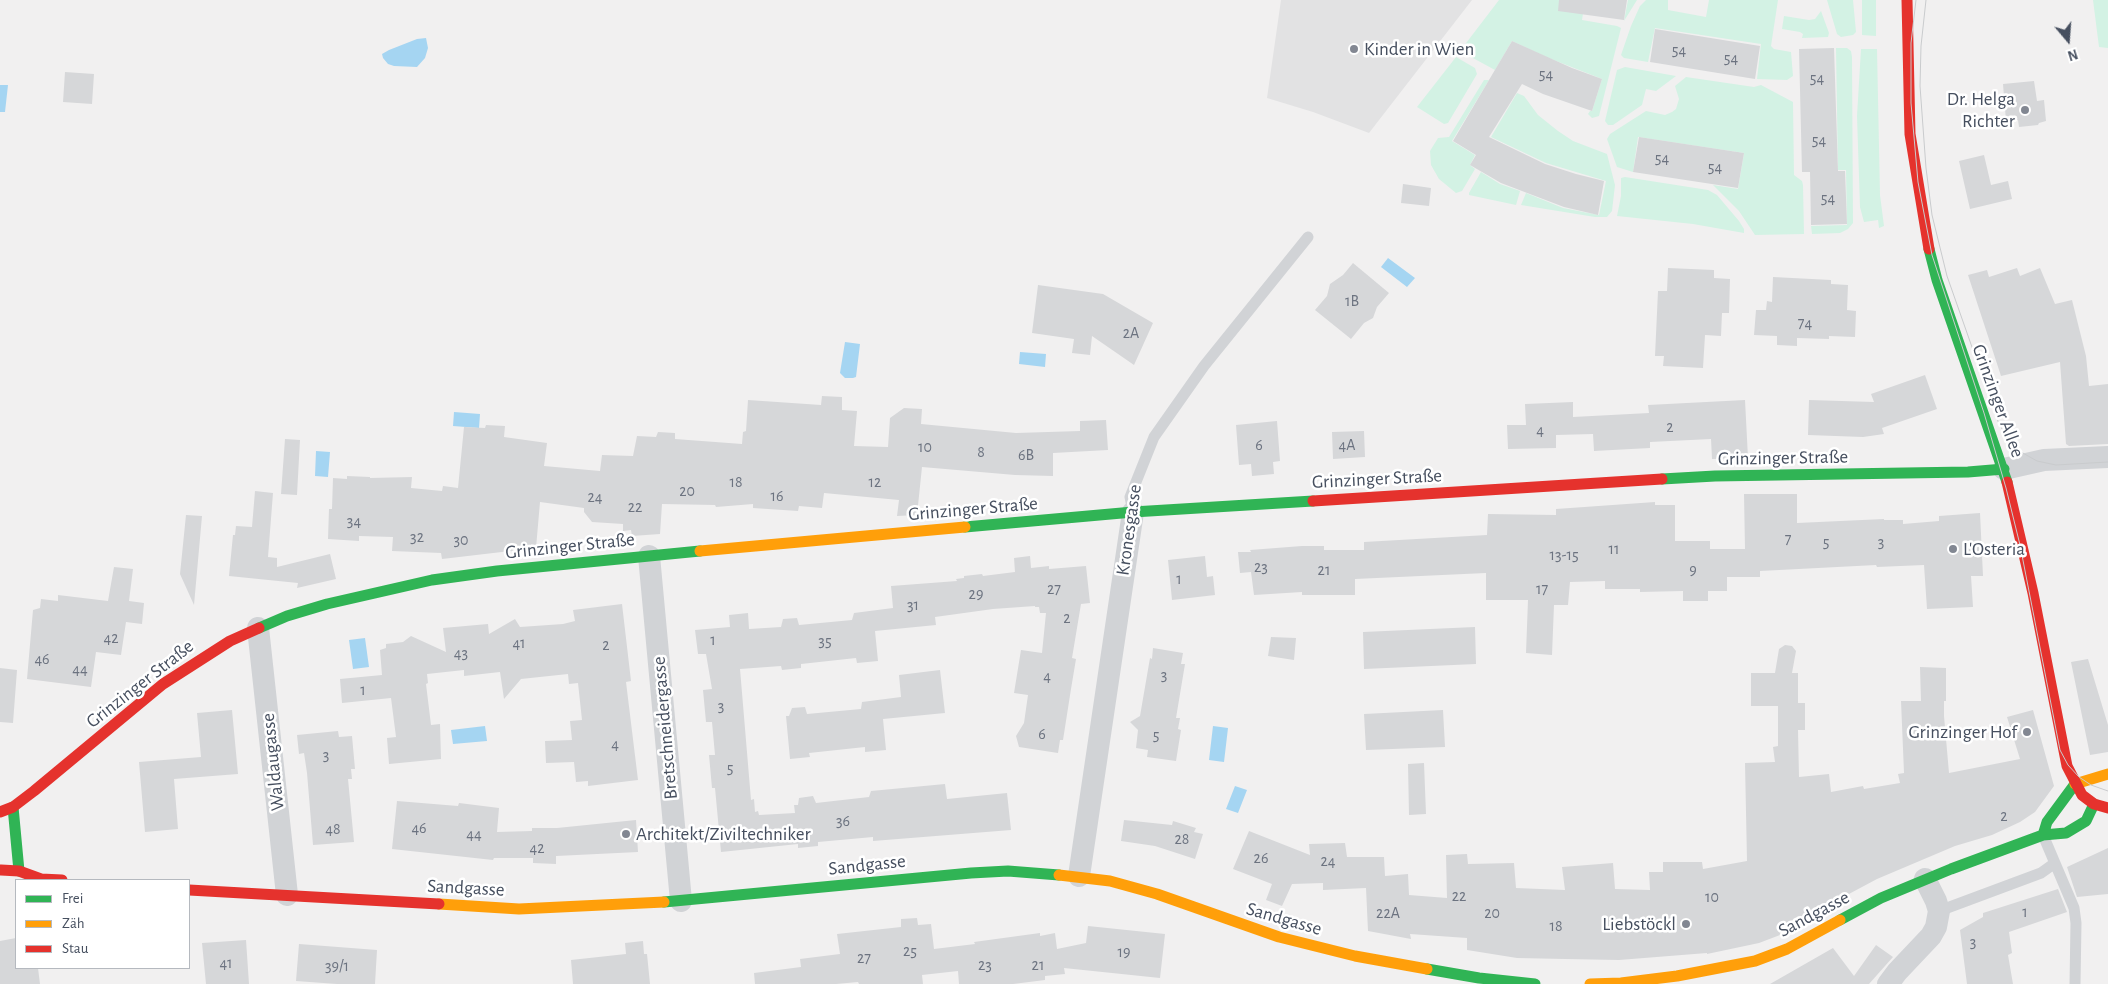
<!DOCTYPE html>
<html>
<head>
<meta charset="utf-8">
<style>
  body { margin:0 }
  #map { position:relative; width:2108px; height:984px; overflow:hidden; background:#f1f0f0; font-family:"Alegreya Sans",sans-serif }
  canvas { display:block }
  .legend { position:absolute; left:15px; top:879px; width:175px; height:90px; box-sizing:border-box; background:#fff; border:1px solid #b5b9bf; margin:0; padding:6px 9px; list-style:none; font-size:15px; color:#464f5f }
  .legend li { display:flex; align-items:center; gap:10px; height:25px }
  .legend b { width:25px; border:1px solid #b5b9bf }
  .north { position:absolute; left:2043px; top:15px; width:50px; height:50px; -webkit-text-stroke:4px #fff; paint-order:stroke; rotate:162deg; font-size:14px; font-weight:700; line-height:20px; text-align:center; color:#464f5f }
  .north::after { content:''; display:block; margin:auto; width:18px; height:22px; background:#464f5f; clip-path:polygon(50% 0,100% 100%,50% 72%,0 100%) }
</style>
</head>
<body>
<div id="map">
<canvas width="2108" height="984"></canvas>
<ul class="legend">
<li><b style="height:6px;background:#30b455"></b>Frei</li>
<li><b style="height:6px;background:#ff9f0a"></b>Zäh</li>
<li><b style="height:6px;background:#e5322d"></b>Stau</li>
</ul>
<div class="north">N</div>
</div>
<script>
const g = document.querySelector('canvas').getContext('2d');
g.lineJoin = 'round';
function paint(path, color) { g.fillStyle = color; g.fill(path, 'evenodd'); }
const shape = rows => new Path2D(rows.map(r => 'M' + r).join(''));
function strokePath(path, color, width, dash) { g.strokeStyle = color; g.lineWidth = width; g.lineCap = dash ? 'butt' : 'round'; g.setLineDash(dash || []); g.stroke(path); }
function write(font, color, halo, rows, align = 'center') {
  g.font = font + ' "Alegreya Sans",sans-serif'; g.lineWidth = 5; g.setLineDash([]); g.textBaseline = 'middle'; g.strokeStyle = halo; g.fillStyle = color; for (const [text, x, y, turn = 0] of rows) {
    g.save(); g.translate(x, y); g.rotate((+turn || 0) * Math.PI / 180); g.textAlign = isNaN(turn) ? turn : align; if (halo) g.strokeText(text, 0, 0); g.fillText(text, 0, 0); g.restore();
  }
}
const education = shape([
  [1281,0,1472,0,1369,133,1313,112,1267,98]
]);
const green = shape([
  [1499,0,1585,0,1582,20,1617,26,1621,28,1599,116,1592,118,1588,114,1590,111,1592,111,1602,79,1546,57,1512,41,1495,70,1460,51],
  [1628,0,1637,0,1624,21],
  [1646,0,1668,0,1668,10,1706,17,1709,0,1778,0,1771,46,1774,49,1791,52,1793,76,1787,80,1757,79,1761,44,1655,28,1648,62,1624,58,1621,55,1631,26,1640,6],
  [1827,0,1853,0,1856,32,1853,35,1841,37,1837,34],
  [1862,0,1876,0,1876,36,1862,35],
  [2093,0,2108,0,2108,48,2099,47],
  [1821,11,1829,33,1828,37,1802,38,1803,34,1800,32,1782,29,1784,16,1809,20,1815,19],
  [1836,48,1847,48,1851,51,1852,57,1853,223,1848,229,1840,233,1812,234,1811,226,1847,225,1846,170,1838,170],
  [1861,49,1877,49,1880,195,1884,226,1879,228,1878,220,1864,222,1860,207,1857,116],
  [1456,57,1475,68,1477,74,1448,123,1444,124,1417,107],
  [1625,67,1676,76,1656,91,1646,89,1642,105,1613,125,1608,125,1605,121,1617,70],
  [1686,77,1754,87,1761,85,1793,102,1794,175,1802,181,1803,185,1804,234,1755,235,1739,211,1713,185,1738,189,1744,153,1638,137,1633,172,1617,167,1607,139,1610,134,1646,111,1665,115,1672,112,1676,109,1679,99,1675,86],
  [1484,80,1489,80,1452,141,1475,155,1470,165,1475,169,1462,191,1456,193,1439,179,1431,165,1430,151,1438,138,1449,137],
  [1517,93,1524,96,1538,115,1558,131,1573,141,1607,154,1615,185,1612,211,1607,217,1595,217,1521,205,1526,193,1563,208,1599,215,1606,181,1546,163,1491,137],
  [1481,172,1500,184,1520,191,1516,205,1469,195,1469,193],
  [1625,177,1708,190,1717,195,1739,221,1744,229,1744,233,1693,224,1617,216,1621,196,1621,178]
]);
const water = shape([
  [426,38,428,48,425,58,417,67,394,66,388,64,383,58,382,54,389,50,417,39],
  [0,85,8,85,5,112,0,112],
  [1388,258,1415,278,1407,287,1381,267],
  [845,342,860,344,856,377,853,378,845,378,840,373],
  [1020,352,1046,354,1045,367,1019,364],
  [454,412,480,414,479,428,453,426],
  [316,451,330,452,328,477,315,476],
  [365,638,369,667,353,669,349,640],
  [485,726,487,741,453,744,451,730],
  [1213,726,1228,728,1224,762,1209,760],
  [1235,786,1247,790,1238,813,1226,809]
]);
const building = shape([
  [1559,0,1627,0,1624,20,1558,11],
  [1655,29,1760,46,1755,79,1650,62],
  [1512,41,1572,68,1602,79,1592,111,1543,94,1522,84,1489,137,1545,164,1576,174,1604,181,1598,215,1564,207,1501,183,1470,165,1476,155,1453,141],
  [1834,48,1838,171,1845,171,1847,224,1811,225,1810,172,1802,172,1799,49],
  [65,72,94,74,92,104,63,102],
  [2034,81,2037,101,2044,100,2046,121,2039,123,2038,125,2019,127,2018,120,2006,121,2003,84],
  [1639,137,1744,153,1738,188,1633,172],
  [1984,155,1991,185,2008,181,2012,199,1970,209,1959,161],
  [1403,184,1431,188,1429,206,1401,203],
  [1353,263,1389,293,1377,307,1373,318,1364,323,1351,339,1315,310,1327,296,1330,284,1343,275],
  [1668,268,1714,270,1714,278,1730,279,1729,313,1722,313,1721,336,1705,335,1703,368,1663,366,1664,356,1655,356,1658,291,1667,291],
  [2017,268,2020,276,2040,268,2055,304,2072,300,2086,356,2089,386,2108,384,2108,444,2069,446,2066,444,2060,362,2001,376,1968,275,1987,270,1989,277],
  [1773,277,1831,280,1831,284,1848,285,1847,310,1856,311,1855,337,1829,336,1829,339,1797,338,1797,346,1777,345,1777,336,1754,335,1756,310,1766,310,1767,301,1772,302],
  [1038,285,1103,294,1153,323,1134,365,1092,336,1090,355,1072,353,1074,339,1032,333],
  [1925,375,1937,409,1882,428,1884,434,1863,437,1808,435,1809,400,1874,402,1871,394],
  [822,396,842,397,842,410,857,411,854,446,888,447,890,418,904,408,922,409,921,424,1016,433,1080,431,1080,421,1106,420,1108,450,1053,453,1053,476,1015,475,922,467,917,515,897,516,899,500,824,493,822,508,799,506,798,511,753,508,753,504,716,507,715,505,662,504,660,534,632,536,631,530,623,531,623,524,592,522,584,512,584,508,540,502,536,548,442,559,441,553,392,551,393,537,359,536,359,541,328,539,329,509,332,509,333,478,347,479,347,476,370,477,370,478,412,477,411,488,442,491,443,486,458,488,464,427,485,428,486,425,505,426,504,437,547,443,544,466,600,471,602,455,633,456,637,436,656,437,658,432,675,433,675,439,742,444,743,432,746,431,748,400,821,405],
  [1745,400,1748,458,1712,459,1711,439,1650,442,1650,448,1594,451,1593,434,1556,435,1556,448,1508,449,1507,425,1526,425,1525,404,1573,402,1573,417,1649,413,1648,405],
  [1277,421,1280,461,1273,462,1274,474,1252,476,1251,464,1239,465,1236,425],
  [1364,431,1365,457,1333,459,1332,432],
  [285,439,300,440,297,495,281,494],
  [255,491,273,493,268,557,277,558,277,567,330,554,336,579,297,588,298,583,229,576,233,535,235,535,236,526,252,527],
  [1744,494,1797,494,1797,523,1884,519,1884,520,1903,520,1903,524,1939,521,1939,516,1980,513,1983,576,1971,576,1973,607,1927,609,1924,565,1877,567,1876,565,1760,571,1760,577,1727,577,1727,591,1708,591,1708,601,1683,601,1683,591,1640,592,1640,589,1605,589,1605,581,1570,582,1568,605,1554,605,1552,655,1526,653,1528,600,1486,600,1486,573,1355,579,1355,595,1302,595,1302,592,1254,595,1251,572,1240,573,1238,552,1251,552,1250,550,1302,546,1324,546,1324,550,1364,550,1364,542,1487,535,1488,514,1556,515,1556,509,1655,502,1655,505,1675,505,1675,541,1710,541,1710,549,1745,549],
  [186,515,202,516,194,605,180,574],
  [1030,556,1031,568,1049,566,1049,569,1086,566,1090,603,1081,604,1072,658,1076,659,1071,689,1063,740,1060,740,1058,753,1019,747,1016,736,1024,723,1028,695,1014,693,1021,650,1042,653,1046,613,1040,613,1039,607,1035,607,1035,606,993,609,935,617,936,625,875,631,878,661,857,663,856,658,801,664,801,668,782,670,781,666,740,669,751,800,754,799,755,812,758,811,759,815,795,813,794,805,798,805,799,798,813,796,816,803,869,797,871,791,945,784,947,799,1007,793,1011,830,873,841,873,837,818,842,818,846,798,848,798,844,721,852,715,788,712,788,709,755,715,755,712,722,706,722,703,690,712,689,706,654,698,654,695,630,730,627,729,615,748,613,749,629,781,627,783,619,797,618,799,625,852,620,854,613,893,608,891,586,957,581,956,579,964,578,964,576,982,574,983,576,1015,572,1014,558],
  [1205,556,1207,577,1213,576,1215,595,1172,600,1168,560],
  [114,567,133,569,129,601,144,603,142,624,126,622,121,655,96,652,91,687,27,679,33,610,40,608,41,599,58,601,58,595,108,601],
  [622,604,631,681,626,682,638,780,588,786,588,781,576,782,574,762,546,763,545,741,572,740,570,721,582,720,578,683,569,684,568,674,521,679,504,699,500,672,464,676,464,670,427,674,428,683,426,684,431,725,440,724,441,759,389,764,387,738,396,737,391,698,342,703,340,679,382,675,380,650,386,648,386,644,403,642,411,636,446,652,443,628,488,624,489,634,515,619,520,627,563,624,575,621,573,610],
  [1475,627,1476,664,1364,669,1363,632],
  [1271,637,1296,638,1294,660,1268,656],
  [1785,645,1792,646,1796,651,1792,673,1798,673,1798,703,1805,703,1805,730,1798,730,1799,777,1829,774,1831,792,1863,786,1864,789,1900,783,1898,774,1904,773,1901,701,1921,701,1920,667,1946,668,1946,701,1944,701,1944,716,1949,773,2020,759,2007,717,2033,710,2054,786,2035,812,2020,822,1992,835,1955,846,1877,879,1787,927,1788,931,1780,935,1759,943,1707,954,1707,953,1619,960,1565,959,1517,958,1467,950,1467,938,1410,934,1411,939,1368,931,1366,888,1323,890,1323,883,1292,884,1282,906,1266,900,1272,884,1233,869,1249,831,1310,855,1309,844,1345,843,1347,857,1384,857,1385,876,1408,874,1409,895,1447,898,1446,855,1467,854,1468,864,1514,863,1516,888,1565,890,1562,867,1613,863,1615,889,1650,890,1649,872,1663,872,1663,862,1702,862,1703,869,1747,861,1745,763,1775,762,1773,747,1778,746,1778,706,1751,706,1751,673,1775,673,1779,649],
  [1153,648,1183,653,1181,664,1185,664,1176,718,1180,718,1178,729,1181,730,1176,761,1147,757,1148,750,1136,748,1138,730,1130,722,1140,716,1150,658,1152,659],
  [2088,659,2108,725,2108,752,2090,755,2071,662],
  [0,668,17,670,13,723,0,722],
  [940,670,945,713,883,719,886,750,865,752,865,747,809,753,810,757,790,759,786,716,789,716,792,708,805,707,807,714,861,709,862,702,901,697,899,675],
  [232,710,238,774,174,779,178,829,145,832,139,762,201,757,197,713],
  [1443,710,1445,747,1366,750,1364,714],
  [338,731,339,737,352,736,355,769,351,769,352,779,348,779,354,842,313,845,307,773,304,753,299,754,297,735],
  [1424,763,1426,814,1409,815,1408,764],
  [397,801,458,806,459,803,499,808,497,832,532,831,532,828,557,828,636,820,638,852,556,856,556,864,533,863,533,858,494,858,493,860,392,849],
  [1124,820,1172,825,1173,821,1196,828,1194,832,1203,834,1195,859,1155,846,1121,841],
  [2108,848,2108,894,2077,897,2067,867],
  [2058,889,2067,912,2009,932,2012,953,2008,955,2013,984,1967,984,1960,930,1983,917,1983,913],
  [917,918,918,925,931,924,934,949,975,944,974,942,1040,933,1040,936,1055,933,1057,949,1086,943,1088,926,1165,934,1160,978,1064,968,1065,974,1045,976,1045,980,1013,984,959,984,958,971,922,975,923,984,859,984,858,982,836,984,755,984,754,973,801,967,800,959,840,954,837,934,901,927,901,919],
  [16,938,16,968,38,968,40,984,0,984,0,941],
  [246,940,249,984,206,984,202,943],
  [643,941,644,954,647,954,650,984,573,984,571,960,626,954,625,943],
  [299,944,377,950,375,984,337,984,296,981],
  [1876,945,1893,957,1869,984,1770,984,1833,948,1854,976]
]);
const lane = shape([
  [1133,512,1130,497,1154,437,1204,366,1308,237],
  [2043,835,2074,908,2076,923,2075,984],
  [1939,911,2041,873,2055,863]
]);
const street = shape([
  [2004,469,2044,460,2108,457],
  [649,556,681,901],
  [258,628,287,895],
  [1079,876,1133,512],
  [1888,984,1897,972,1931,936,1936,927,1939,911,1936,901,1925,879]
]);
const fast = shape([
  [1929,249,1937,280,2007,482],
  [1662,479,1715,476,1968,472,2004,469],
  [965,527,1133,512,1313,501],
  [259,628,287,616,327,604,432,580,497,571,700,551],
  [13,807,19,871],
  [2043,835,2047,822,2075,784],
  [664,902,971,873,1008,871,1059,875],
  [1840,920,1881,898,1951,869,2043,835,2066,833,2086,821,2094,804],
  [1427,969,1479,978,1535,984]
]);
const slow = shape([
  [700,551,965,527],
  [2075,784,2108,774],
  [1059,875,1110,881,1157,894,1279,937,1355,956,1427,969],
  [439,904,519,909,664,902],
  [1590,984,1621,983,1677,976,1755,961,1787,949,1840,920]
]);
const jam = shape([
  [1907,0,1910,134,1929,249],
  [2007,482,2033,593,2067,766,2082,795,2094,804,2108,808],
  [1313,501,1662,479],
  [0,812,13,807,34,791,163,684,230,641,259,628],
  [1,870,19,871,41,879,62,880],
  [189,890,439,904]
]);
const tram = shape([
  [1916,0,1911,43,1911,103,1918,182,1932,255,1984,413,2006,488,2020,545,2060,750,2068,765,2079,777,2091,785,2108,791],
  [1926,0,1921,46,1920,86,1926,168,1932,215,1947,276,1999,424,2014,448,2037,461,2056,465,2108,462]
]);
const markers = [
  [1354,49,5,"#828792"],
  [2025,110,5,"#828792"],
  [1953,549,5,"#828792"],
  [2027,732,5,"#828792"],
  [626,834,5,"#828792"],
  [1686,924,5,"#828792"]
];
const numberNames = [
  ["54",1679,50],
  ["54",1731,58],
  ["54",1546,74],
  ["54",1817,78],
  ["54",1819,140],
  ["54",1662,158],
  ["54",1715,167],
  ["54",1828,198],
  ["1B",1352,301],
  ["74",1805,323],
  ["2A",1131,333],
  ["2",1670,427],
  ["4",1540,430],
  ["6",1259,445],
  ["4A",1347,445],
  ["10",925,447],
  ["8",981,452],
  ["6B",1026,455],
  ["18",736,482],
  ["12",875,482],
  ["20",687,491],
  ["16",777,496],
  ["24",595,497],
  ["22",635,507],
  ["34",354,521],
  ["32",417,537],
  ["7",1788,539],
  ["30",461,540],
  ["5",1826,542],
  ["3",1881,542],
  ["11",1614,549],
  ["13-15",1564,555],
  ["23",1261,567],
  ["21",1324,570],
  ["9",1693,570],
  ["1",1179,579],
  ["27",1054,589],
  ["17",1542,589],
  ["29",976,594],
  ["31",913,605],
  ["2",1067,618],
  ["42",111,638],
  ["1",713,640],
  ["35",825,641],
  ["41",519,643],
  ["2",606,645],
  ["43",461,653],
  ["46",42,659],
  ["44",80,669],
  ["3",1164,675],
  ["4",1047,676],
  ["1",363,690],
  ["3",721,706],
  ["6",1042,734],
  ["5",1156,735],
  ["4",615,744],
  ["3",326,755],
  ["5",730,768],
  ["2",2004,816],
  ["36",843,821],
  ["46",419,828],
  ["48",333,829],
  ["44",474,834],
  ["28",1182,839],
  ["42",537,848],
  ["26",1261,858],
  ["24",1328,861],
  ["22",1459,896],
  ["10",1712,897],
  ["1",2025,912],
  ["22A",1388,913],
  ["20",1492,913],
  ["18",1556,926],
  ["3",1973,942],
  ["25",910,951],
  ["19",1124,952],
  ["27",864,958],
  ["41",226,963],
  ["23",985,965],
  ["21",1038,965],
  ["39/1",337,966]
];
const poiNames = [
  ["Kinder in Wien",1364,49],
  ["Dr. Helga",2015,99,"right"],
  ["Richter",2015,121,"right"],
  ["L'Osteria",1963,549],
  ["Grinzinger Hof",2017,732,"right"],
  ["Architekt/Ziviltechniker",636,834],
  ["Liebstöckl",1676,924,"right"]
];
const streetNames = [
  ["Grinzinger Allee",1998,401,70],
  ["Grinzinger Straße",1783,458,-1],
  ["Grinzinger Straße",1377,479,-3],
  ["Grinzinger Straße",973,509,-5],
  ["Kronesgasse",1129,530,-82],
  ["Grinzinger Straße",570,546,-6],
  ["Grinzinger Straße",140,684,-38],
  ["Bretschneidergasse",665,728,-95],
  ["Waldaugasse",273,762,-96],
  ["Sandgasse",867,865,-6],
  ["Sandgasse",466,888,3],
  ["Sandgasse",1814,914,-28],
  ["Sandgasse",1284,919,16]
];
paint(education, '#e2e2e3');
paint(green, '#d3f2e4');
paint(water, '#a5d5f2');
paint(building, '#d6d7d9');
strokePath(lane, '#d1d3d6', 11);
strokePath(street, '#d1d3d6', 22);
strokePath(fast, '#30b455', 11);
strokePath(slow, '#ff9f0a', 11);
strokePath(jam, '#e5322d', 11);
strokePath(tram, '#c9cbcd', 1);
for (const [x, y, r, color] of markers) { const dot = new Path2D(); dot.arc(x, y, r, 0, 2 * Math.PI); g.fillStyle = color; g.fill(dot); strokePath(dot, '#fff', 2); }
write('16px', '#6c7380', null, numberNames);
write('19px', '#464f5f', '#fff', poiNames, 'left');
write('19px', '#464f5f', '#fff', streetNames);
</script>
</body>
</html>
